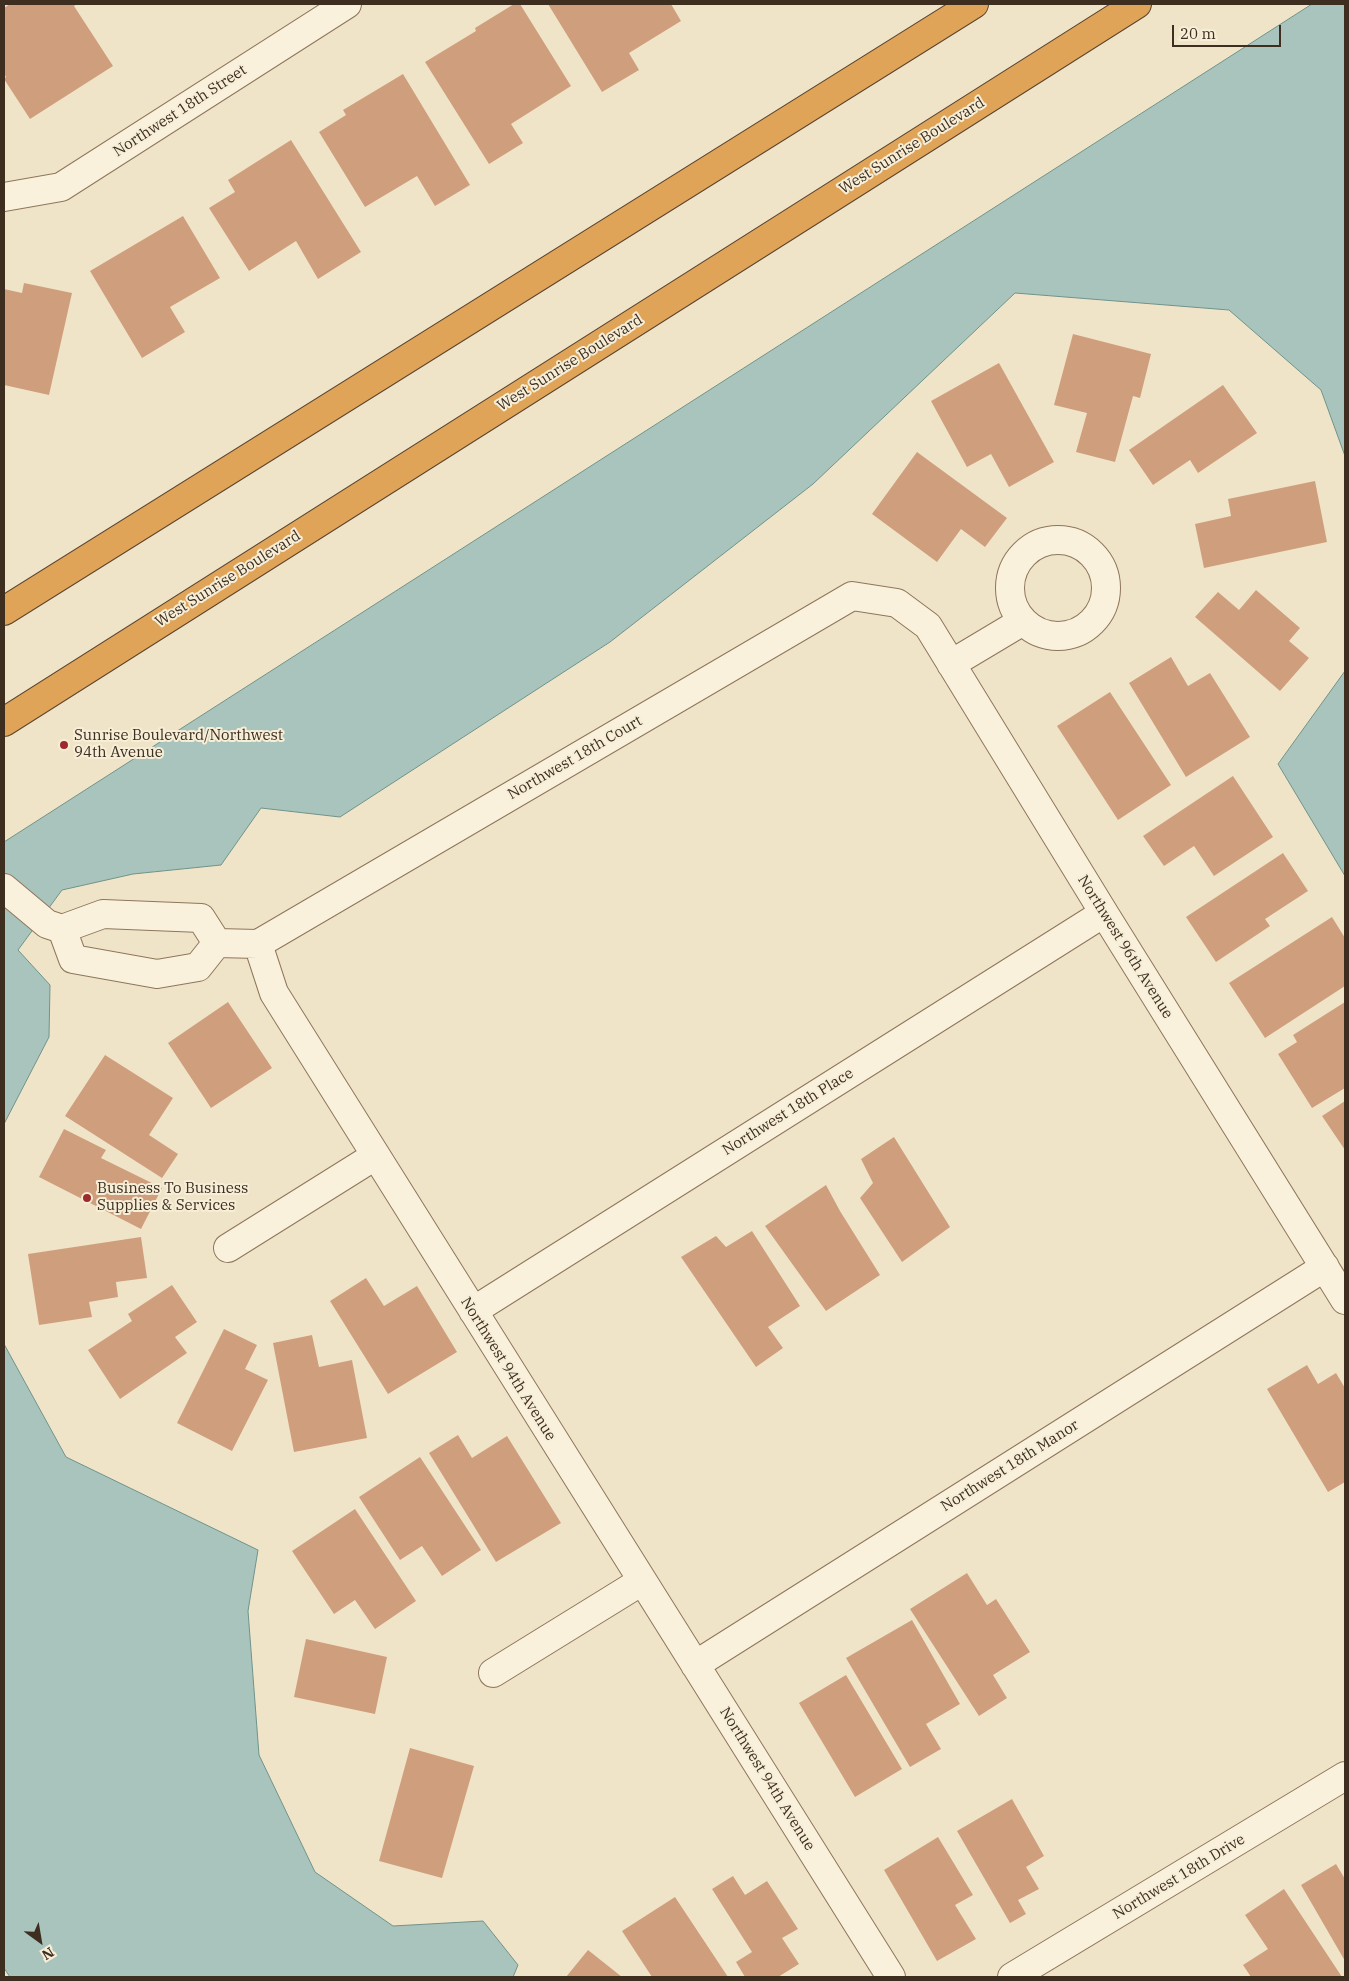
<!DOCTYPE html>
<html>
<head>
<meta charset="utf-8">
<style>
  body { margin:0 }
  #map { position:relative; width:1349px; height:1981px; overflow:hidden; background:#f0e4c8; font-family:"IBM Plex Serif",serif }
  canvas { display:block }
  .frame { position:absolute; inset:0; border:5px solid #3d2e20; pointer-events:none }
  .north { position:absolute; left:15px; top:1916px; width:50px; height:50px; -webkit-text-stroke:4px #f7eed8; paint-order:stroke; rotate:148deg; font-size:14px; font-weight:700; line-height:20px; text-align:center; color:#3d2e20 }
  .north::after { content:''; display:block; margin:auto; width:18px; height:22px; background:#3d2e20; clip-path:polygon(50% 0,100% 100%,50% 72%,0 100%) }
  .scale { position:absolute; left:1172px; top:25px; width:109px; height:22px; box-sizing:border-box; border:2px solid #3d2e20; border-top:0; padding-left:6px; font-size:15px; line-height:18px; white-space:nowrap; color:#3d2e20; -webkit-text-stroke:4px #f7eed8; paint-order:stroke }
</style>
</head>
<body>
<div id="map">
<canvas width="1349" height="1981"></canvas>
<div class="frame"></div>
<div class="north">N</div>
<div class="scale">20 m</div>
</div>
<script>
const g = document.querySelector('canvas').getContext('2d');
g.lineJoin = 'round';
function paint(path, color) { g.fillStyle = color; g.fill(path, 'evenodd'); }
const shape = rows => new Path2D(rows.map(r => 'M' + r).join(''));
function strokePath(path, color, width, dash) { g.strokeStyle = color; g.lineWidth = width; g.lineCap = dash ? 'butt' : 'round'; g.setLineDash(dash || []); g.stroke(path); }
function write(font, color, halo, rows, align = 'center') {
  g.font = font + ' "IBM Plex Serif",serif'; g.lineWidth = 4; g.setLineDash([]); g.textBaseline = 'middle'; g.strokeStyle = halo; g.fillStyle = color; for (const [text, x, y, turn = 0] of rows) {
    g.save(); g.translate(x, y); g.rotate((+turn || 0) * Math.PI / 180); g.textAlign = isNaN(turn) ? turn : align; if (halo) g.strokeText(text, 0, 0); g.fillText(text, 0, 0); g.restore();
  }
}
const water = shape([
  [1312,4,1345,4,1345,456,1321,390,1229,310,1015,293,813,484,610,642,340,817,261,808,221,865,133,874,62,890,18,950,50,985,49,1037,4,1124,4,842,1312,4],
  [1345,671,1345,876,1278,764,1345,671],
  [4,1344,66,1457,258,1550,248,1611,259,1755,315,1872,393,1926,483,1921,518,1965,513,1977,10,1977,4,1968,4,1344]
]);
const building = shape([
  [10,4,77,4,74,6,113,66,30,119,4,79,6,77,4,73,4,8],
  [514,4,520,4,571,86,511,124,523,143,489,164,425,62,476,31,475,28],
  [548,4,671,4,681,21,629,53,639,70,602,92],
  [403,74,470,185,435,206,417,176,365,207,319,132,346,115,343,110],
  [291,140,361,252,318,279,296,241,249,271,209,208,235,192,228,180],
  [183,216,220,278,170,307,185,332,142,358,90,271],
  [24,283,72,293,49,395,4,385,4,289,22,293],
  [1073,334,1151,354,1140,398,1133,396,1115,462,1076,452,1087,413,1054,405],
  [999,363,1054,462,1009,487,991,454,967,467,931,401],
  [1223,385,1257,433,1198,473,1190,460,1153,485,1129,450],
  [917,452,1007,518,985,547,961,529,937,562,872,514],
  [1315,481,1327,542,1204,568,1195,524,1231,516,1228,499],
  [1256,590,1300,628,1289,641,1309,658,1280,691,1195,617,1218,592,1239,610],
  [1171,657,1188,686,1210,673,1250,737,1186,777,1129,683],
  [1110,692,1171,785,1118,820,1057,726],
  [1233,776,1273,837,1214,876,1194,846,1164,866,1143,836],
  [1283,853,1308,891,1265,919,1270,926,1216,962,1186,917],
  [1332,917,1345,938,1345,986,1265,1038,1229,983],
  [228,1002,272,1068,211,1108,168,1043],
  [1345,1002,1345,1088,1312,1108,1278,1054,1297,1042,1293,1035],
  [105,1055,173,1098,149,1135,178,1154,162,1178,65,1116],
  [1345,1101,1345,1150,1322,1116],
  [64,1129,106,1150,101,1158,162,1188,141,1229,39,1177],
  [894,1137,950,1227,902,1262,860,1198,873,1183,861,1159],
  [826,1185,840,1211,880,1275,826,1311,765,1226],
  [752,1231,800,1306,768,1327,783,1348,756,1367,681,1257,716,1236,726,1247],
  [141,1237,147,1278,116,1282,118,1297,89,1302,92,1317,39,1325,28,1254],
  [366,1278,384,1306,417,1286,457,1352,388,1394,330,1301],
  [172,1285,197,1322,175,1337,187,1353,120,1399,88,1350,132,1321,128,1314],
  [224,1329,257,1345,245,1369,268,1380,232,1451,177,1423],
  [312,1335,319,1367,352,1360,367,1438,294,1452,273,1343],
  [1307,1365,1318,1384,1336,1373,1345,1388,1345,1482,1328,1492,1267,1389],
  [458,1435,472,1458,507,1436,561,1523,496,1562,429,1453],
  [420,1457,481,1550,442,1576,422,1546,400,1560,359,1497],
  [355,1509,416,1601,375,1629,355,1600,334,1614,292,1551],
  [967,1573,987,1605,996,1599,1030,1652,993,1675,1007,1698,979,1716,910,1609],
  [912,1620,960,1704,926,1724,941,1749,910,1767,846,1658],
  [306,1639,387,1657,375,1714,294,1697],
  [846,1675,902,1769,855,1797,799,1703],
  [410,1748,474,1766,442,1878,379,1861],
  [1012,1799,1044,1856,1026,1867,1039,1889,1018,1900,1026,1914,1010,1923,957,1831],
  [938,1837,973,1895,955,1905,976,1939,937,1961,884,1870],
  [1336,1864,1345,1879,1345,1961,1301,1885],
  [733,1876,745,1895,767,1881,798,1929,782,1938,799,1964,778,1977,745,1977,736,1962,752,1952,712,1889],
  [1284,1889,1342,1977,1251,1977,1243,1965,1268,1949,1245,1915],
  [675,1897,728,1977,652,1977,622,1931],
  [588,1950,622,1977,566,1977]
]);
const street = shape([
  [4,197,61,187,347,4],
  '1010 588a48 48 0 1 1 96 0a48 48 0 1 1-96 0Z',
  [951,664,1023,621],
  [4,888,47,924,62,929,103,914,201,918,217,943],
  [62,929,73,959,157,974,198,967,217,943],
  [217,943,258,944,274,993,891,1977],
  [258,944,852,596,897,603,928,626,1104,913,1345,1300],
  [228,1248,375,1156],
  [473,1311,1104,913],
  [695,1665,1325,1267],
  [493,1673,642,1581],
  [1012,1977,1345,1776]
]);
const highway = shape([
  [4,611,974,4],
  [4,722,1137,4]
]);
const markers = [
  [64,745,5,"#9e2a2b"],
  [87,1198,5,"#9e2a2b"]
];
const streetNames = [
  ["Northwest 18th Street",180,111,-33],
  ["West Sunrise Boulevard",912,146,-32],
  ["West Sunrise Boulevard",570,363,-32],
  ["West Sunrise Boulevard",228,579,-32],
  ["Northwest 18th Court",575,758,-30],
  ["Northwest 96th Avenue",1125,947,58],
  ["Northwest 18th Place",788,1112,-32],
  ["Northwest 94th Avenue",508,1369,58],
  ["Northwest 18th Manor",1010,1466,-32],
  ["Northwest 94th Avenue",767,1779,58],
  ["Northwest 18th Drive",1179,1877,-31]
];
const poiNames = [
  ["Sunrise Boulevard/Northwest",74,736],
  ["94th Avenue",74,753],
  ["Business To Business",97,1189],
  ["Supplies & Services",97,1206]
];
paint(water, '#a9c4bc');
strokePath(water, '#6f938a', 1);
paint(building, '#cf9f7d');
strokePath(street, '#8d765c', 30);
strokePath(highway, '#5b4430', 30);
strokePath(street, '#faf1dc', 28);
strokePath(highway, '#e0a458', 28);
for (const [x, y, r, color] of markers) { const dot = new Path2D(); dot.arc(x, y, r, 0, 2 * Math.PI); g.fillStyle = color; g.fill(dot); strokePath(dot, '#f7eed8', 2); }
write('15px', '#3d2e20', '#f7eed8', streetNames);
write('15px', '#3d2e20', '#f7eed8', poiNames, 'left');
</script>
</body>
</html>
